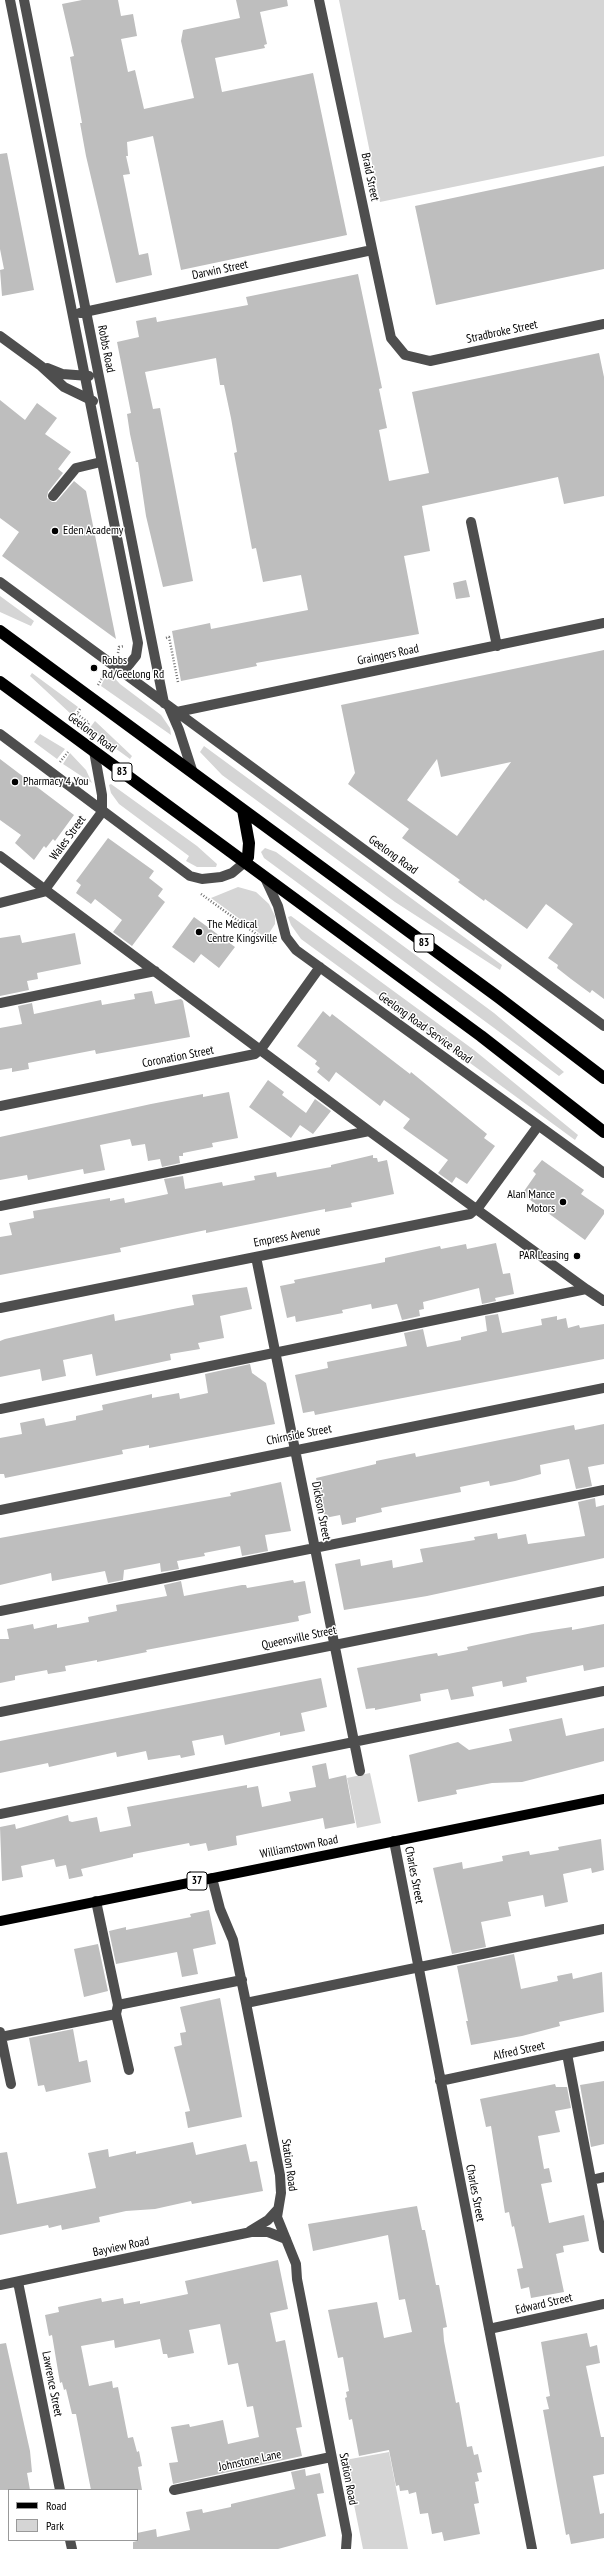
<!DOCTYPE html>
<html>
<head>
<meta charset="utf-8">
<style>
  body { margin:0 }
  #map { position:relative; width:604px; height:2549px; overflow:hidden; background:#fff; font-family:"PT Sans Narrow",sans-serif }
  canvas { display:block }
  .legend { position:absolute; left:8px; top:2489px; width:130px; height:52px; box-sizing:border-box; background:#fff; border:1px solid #999; margin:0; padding:5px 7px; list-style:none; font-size:12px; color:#000 }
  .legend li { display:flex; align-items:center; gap:8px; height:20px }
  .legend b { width:20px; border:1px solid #999 }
</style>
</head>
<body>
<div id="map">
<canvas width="604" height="2549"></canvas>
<ul class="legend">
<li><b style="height:5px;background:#000"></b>Road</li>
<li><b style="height:11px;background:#d5d5d5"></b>Park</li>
</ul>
</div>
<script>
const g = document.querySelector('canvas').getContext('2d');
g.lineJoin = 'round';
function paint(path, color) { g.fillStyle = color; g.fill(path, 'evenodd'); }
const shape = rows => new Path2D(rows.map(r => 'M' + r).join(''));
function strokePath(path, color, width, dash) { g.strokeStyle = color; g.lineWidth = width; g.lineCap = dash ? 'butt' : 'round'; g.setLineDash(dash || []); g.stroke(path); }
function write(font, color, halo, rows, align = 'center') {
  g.font = font + ' "PT Sans Narrow",sans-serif'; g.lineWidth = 3; g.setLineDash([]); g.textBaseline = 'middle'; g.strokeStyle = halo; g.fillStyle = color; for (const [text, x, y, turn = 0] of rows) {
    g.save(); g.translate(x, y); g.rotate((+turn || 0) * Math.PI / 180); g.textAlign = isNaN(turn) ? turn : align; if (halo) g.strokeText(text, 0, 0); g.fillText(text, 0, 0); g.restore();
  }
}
const green = shape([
  [339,0,604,0,604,156,380,202],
  [0,596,34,621,31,626,0,612],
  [32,673,78,707,72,715,30,676],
  [107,673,110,673,120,684,161,715,170,728,171,735,101,686],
  [95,721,132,756,130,759,89,729],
  [40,734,65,749,57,759,34,742],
  [204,746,502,965,500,970,395,902,222,775,200,752],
  [70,753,86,770,92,783,63,764],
  [111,784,197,846,217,864,216,867,197,867,186,861,189,856,119,804,111,793,109,785],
  [265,848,276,852,494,1013,564,1072,559,1076,264,858,261,852],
  [238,887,256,892,269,904,275,916,275,924,266,938,211,898],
  [291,916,474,1050,578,1135,575,1140,301,939,291,925,288,917],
  [370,1773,381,1823,357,1828,347,1778],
  [389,2452,408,2549,363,2549,345,2460]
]);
const building = shape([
  [82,0,118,0,121,16,133,14,137,36,121,39,128,72,135,70,144,109,194,98,181,41,183,30,240,18,236,0,287,0,288,6,260,12,267,44,264,45,265,48,215,58,222,92,313,73,347,235,181,270,153,136,127,142,128,156,126,156,130,174,123,175,139,255,148,253,152,275,116,283,86,156,80,123,82,123,70,57,74,56,62,4],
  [7,153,34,290,2,296,0,270,4,269,0,249,0,154],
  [604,166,604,269,436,305,415,206],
  [358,274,382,388,379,389,387,428,379,430,389,481,429,473,412,392,599,353,604,377,604,496,564,504,558,477,422,506,430,551,404,556,419,634,256,663,257,666,181,681,172,631,210,623,211,629,308,610,301,575,263,582,256,548,252,549,234,453,237,452,231,418,224,385,220,385,216,358,145,372,153,409,160,408,193,581,163,587,146,516,138,462,136,462,130,434,127,414,131,413,117,342,139,337,136,321,156,317,157,322,248,305,246,297],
  [0,400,25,420,37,403,57,418,45,434,71,452,58,469,63,473,48,492,47,498,52,502,56,502,74,481,86,491,116,639,2,556,19,532,0,518],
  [466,580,470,597,456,599,453,583],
  [604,650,604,999,592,990,590,993,571,979,557,968,558,965,548,958,573,924,546,904,527,929,485,899,484,901,458,882,460,880,402,838,409,829,348,784,355,773,341,705],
  [437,759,441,777,511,762,457,836,407,800],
  [0,759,74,815,55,841,53,839,46,848,44,846,34,860,15,843,21,835,0,820],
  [108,838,154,871,149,878,163,889,158,896,165,902,132,946,113,932,122,920,95,899,91,904,76,893,81,885,76,881],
  [194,917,235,947,219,968,201,954,194,963,172,947],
  [75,933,81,964,37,973,38,979,27,981,29,990,0,996,0,938,20,935,22,943],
  [152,991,155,1004,181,999,183,1001,190,1037,96,1054,95,1050,28,1063,29,1069,12,1072,12,1068,0,1070,0,1028,22,1024,18,1006,32,1003,34,1014,101,1000,102,1005,135,999,134,994],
  [323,1011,330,1017,332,1014,410,1074,411,1072,487,1134,484,1138,495,1146,467,1184,456,1177,452,1183,438,1173,448,1160,403,1128,410,1119,384,1100,380,1106,336,1072,329,1082,317,1072,320,1068,315,1064,317,1061,297,1046],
  [268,1080,284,1092,282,1095,306,1113,315,1099,331,1111,313,1134,300,1125,291,1138,249,1107],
  [229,1092,238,1138,212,1143,213,1147,183,1153,183,1156,179,1156,180,1163,162,1167,160,1159,148,1161,145,1144,132,1146,130,1139,100,1145,105,1170,84,1174,83,1169,28,1180,27,1175,0,1180,0,1137,151,1104,203,1094,203,1097],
  [373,1155,373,1158,377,1158,378,1162,387,1160,394,1194,351,1203,352,1207,325,1212,325,1209,206,1233,206,1230,120,1248,121,1252,0,1275,0,1237,12,1235,9,1223,34,1218,33,1211,110,1198,110,1201,124,1198,125,1203,168,1194,164,1179,183,1176,185,1189,222,1182,223,1186,255,1180,254,1176,276,1172,277,1177,331,1167,331,1165],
  [542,1160,584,1190,581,1194,604,1210,604,1214,585,1240,522,1194,536,1174,533,1171],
  [496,1243,503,1274,510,1273,514,1294,495,1298,496,1301,482,1304,479,1288,423,1302,424,1309,419,1310,420,1316,402,1320,397,1304,372,1309,371,1304,342,1310,343,1313,296,1322,295,1316,287,1318,280,1286,295,1283,294,1280,385,1262,385,1258,440,1246,441,1249,466,1244,467,1249],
  [247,1287,252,1309,220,1316,224,1338,198,1343,200,1349,170,1354,171,1360,96,1376,92,1354,63,1360,66,1376,42,1381,40,1369,0,1377,0,1341,5,1339,114,1314,115,1321,178,1308,194,1305,192,1295],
  [498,1314,502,1333,542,1325,541,1319,557,1316,557,1320,566,1318,568,1328,579,1325,580,1328,604,1324,604,1359,315,1415,314,1411,303,1413,295,1375,328,1368,327,1362,407,1346,404,1333,423,1329,427,1347,461,1340,461,1337,487,1331,485,1316],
  [250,1364,252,1373,266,1383,275,1424,149,1448,149,1445,122,1450,123,1454,5,1478,4,1474,0,1474,0,1438,22,1434,20,1423,44,1418,46,1426,76,1420,76,1416,103,1410,102,1405,152,1394,152,1398,179,1393,180,1399,208,1393,205,1374],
  [604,1424,604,1464,588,1467,592,1486,576,1489,569,1459,540,1465,541,1474,515,1481,490,1486,489,1481,460,1487,461,1492,381,1508,382,1512,356,1518,356,1522,342,1525,340,1515,325,1518,316,1478,376,1464,376,1461,415,1453,416,1457,574,1425,575,1430],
  [281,1482,291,1531,265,1535,268,1551,242,1556,240,1546,204,1553,205,1556,177,1561,179,1569,161,1572,160,1563,124,1570,123,1580,108,1583,105,1571,52,1581,51,1573,0,1585,0,1538,231,1496,230,1493],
  [595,1498,596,1507,604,1505,604,1558,427,1596,344,1610,335,1564,360,1559,361,1566,392,1560,393,1568,423,1562,420,1549,475,1540,474,1537,497,1533,498,1539,526,1534,528,1544,585,1536,578,1502],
  [293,1580,294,1583,305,1581,311,1613,298,1616,299,1621,146,1650,147,1652,97,1662,97,1660,65,1666,66,1671,48,1674,47,1670,15,1676,15,1680,0,1683,0,1639,9,1639,7,1629,33,1624,34,1629,57,1624,57,1628,89,1622,88,1617,117,1611,116,1605,167,1596,164,1585,181,1581,184,1596,242,1585,246,1585,247,1588],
  [604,1624,604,1667,584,1671,583,1665,526,1677,527,1682,503,1687,502,1681,472,1687,474,1696,451,1700,448,1689,420,1694,421,1701,375,1710,375,1708,366,1709,357,1668,425,1655,437,1653,438,1656,468,1650,467,1647,532,1633,572,1627,572,1630],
  [321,1678,327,1707,301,1713,305,1731,280,1736,280,1732,225,1745,223,1735,192,1741,195,1755,181,1758,180,1755,148,1760,146,1751,117,1757,116,1752,49,1767,48,1763,0,1773,0,1741],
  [562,1718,566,1736,604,1728,604,1761,522,1782,492,1783,456,1790,457,1794,418,1802,409,1755,458,1742,469,1750,512,1741,509,1729],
  [326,1763,329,1779,346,1775,355,1823,325,1829,323,1818,236,1836,237,1845,208,1851,206,1843,190,1846,189,1843,133,1854,133,1857,81,1869,83,1876,69,1879,66,1865,56,1867,54,1859,21,1866,23,1877,2,1881,0,1827,15,1824,16,1829,68,1815,69,1821,72,1822,97,1817,100,1832,131,1826,127,1807,247,1785,247,1788,258,1786,262,1807,291,1801,289,1792,316,1787,312,1766],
  [601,1839,604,1870,592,1873,591,1868,563,1874,568,1902,545,1907,543,1895,508,1902,511,1916,481,1922,486,1947,452,1954,433,1868,462,1862,463,1869,503,1861,502,1856,529,1851,530,1855,559,1850,558,1847],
  [209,1910,216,1944,193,1949,198,1974,182,1977,177,1952,116,1964,109,1931,126,1927,126,1930,191,1917,190,1914],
  [98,1944,108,1991,84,1997,74,1949],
  [514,1954,521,1989,558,1981,557,1976,572,1973,573,1979,602,1972,604,2012,559,2022,560,2026,522,2036,471,2045,466,2021,468,2021,457,1966],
  [220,1998,242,2117,188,2128,185,2112,190,2111,174,2047,182,2045,180,2033,186,2032,180,2007],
  [73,2029,79,2062,87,2060,91,2082,46,2092,44,2085,38,2086,29,2038],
  [604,2081,604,2144,591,2147,580,2085],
  [555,2084,556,2087,567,2087,571,2108,555,2111,560,2132,538,2136,544,2169,549,2168,552,2182,541,2184,549,2223,584,2215,589,2241,563,2246,564,2252,556,2254,564,2292,531,2298,529,2287,521,2289,517,2269,523,2268,514,2226,512,2227,509,2212,505,2213,491,2126,486,2127,480,2099],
  [193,2142,196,2155,246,2144,250,2162,257,2161,263,2191,192,2204,191,2201,155,2209,126,2211,99,2217,100,2222,62,2230,61,2225,49,2228,48,2225,0,2235,0,2153,7,2152,17,2204,96,2188,88,2153,108,2149,109,2157,136,2151,136,2154],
  [417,2206,422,2230,425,2230,436,2285,439,2285,447,2327,443,2328,444,2341,456,2403,459,2402,467,2447,472,2446,474,2455,478,2454,482,2472,477,2473,479,2481,475,2482,479,2503,474,2504,480,2534,444,2541,442,2532,432,2534,428,2513,420,2514,416,2492,409,2494,408,2490,400,2491,399,2485,396,2486,389,2450,359,2456,352,2419,349,2420,345,2398,347,2397,346,2392,349,2391,343,2357,338,2358,328,2310,377,2302,384,2338,412,2332,405,2299,399,2300,388,2235,313,2251,308,2224],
  [278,2260,288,2309,270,2313,276,2342,285,2340,302,2427,296,2428,302,2456,173,2484,169,2463,178,2462,171,2427,189,2424,190,2427,223,2420,228,2444,259,2437,253,2406,247,2407,238,2363,228,2365,220,2324,189,2330,194,2353,168,2358,167,2354,163,2354,160,2339,115,2348,114,2340,81,2346,89,2386,112,2381,113,2388,118,2387,128,2438,133,2437,137,2452,139,2451,142,2466,138,2467,142,2490,91,2490,76,2414,72,2414,66,2389,64,2390,62,2382,60,2383,52,2335,49,2336,45,2315,59,2312,58,2307,101,2298,102,2302,123,2298,124,2304,140,2301,140,2304,188,2294,185,2281],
  [587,2333,590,2347,597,2345,600,2363,586,2366,601,2437,604,2437,604,2474,593,2476,600,2514,604,2513,604,2538,571,2544,569,2534,566,2535,543,2410,549,2409,546,2397,550,2396,541,2342],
  [6,2343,30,2451,32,2472,27,2473,30,2490,0,2490,0,2344],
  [305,2469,306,2476,320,2473,324,2493,317,2494,326,2536,278,2549,133,2549,133,2542,137,2541,137,2533,156,2529,157,2537,190,2530,186,2512,202,2509,203,2513,231,2507,231,2504,295,2489,291,2472]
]);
const path = shape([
  [166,638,169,637,178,682],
  [118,653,119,647,124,646],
  [98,685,104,675],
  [80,709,77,714,89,723,86,727],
  [60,762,68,752],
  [201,894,266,941,274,943]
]);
const minor = shape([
  [10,0,138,643,136,656,124,671],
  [24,0,164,703],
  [319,0,391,338,405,355,430,361,604,324],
  [80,313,372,250],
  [0,336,41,366,64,387,93,401],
  [47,368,62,374,89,376],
  [53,496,76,468,101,462],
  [471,522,497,646],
  [0,582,604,1026],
  [169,707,179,730,193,773],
  [177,712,604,623],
  [0,734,190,876,202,879,221,877,232,873,245,862],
  [0,856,369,1131],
  [265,878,278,906,286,937,296,950,604,1173],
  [0,903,43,892,102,812,102,795,94,751],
  [0,1003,155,971],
  [0,1106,255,1054,261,1049,320,967],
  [0,1206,369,1131,586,1289,0,1409],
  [256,1257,360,1771],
  [586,1289,604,1301],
  [0,1308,470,1214,480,1205,538,1126],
  [0,1510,604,1388],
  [0,1611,604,1490],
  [0,1712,604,1591],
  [0,1814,604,1691],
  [394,1841,532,2549],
  [212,1878,220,1909,233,1940,246,2003,280,2175,281,2193,277,2217,296,2264,297,2279,347,2535,346,2549],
  [96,1901,118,2005],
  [246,2003,604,1929],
  [116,2014,129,2070],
  [0,2032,11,2084],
  [0,2037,116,2014,118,2005,242,1980],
  [567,2054,604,2248],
  [440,2081,604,2046],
  [591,2180,604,2177],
  [250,2231,268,2220,278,2209],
  [18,2282,60,2490],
  [0,2285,251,2232,268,2232,286,2239],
  [489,2329,604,2304],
  [174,2490,331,2457],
  [70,2540,72,2549]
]);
const major = shape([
  [0,1921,604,1799]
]);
const highway = shape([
  [0,631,498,997,604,1078],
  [0,682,481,1036,604,1132],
  [243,810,249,843,248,857,245,862]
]);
const markers = [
  [55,531,4,"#000"],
  [94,668,4,"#000"],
  [15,782,4,"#000"],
  [199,932,4,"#000"],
  [563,1202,4,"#000"],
  [577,1256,4,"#000"]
];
const shields = [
  [122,772,20],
  [424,943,20],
  [197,1881,20]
];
const shieldNames = [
  ["83",122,772],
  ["83",424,943],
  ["37",197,1881]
];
const streetNames = [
  ["Braid Street",370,177,78],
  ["Darwin Street",220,270,-12],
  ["Stradbroke Street",502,332,-12],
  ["Robbs Road",106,349,79],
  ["Graingers Road",388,655,-12],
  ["Geelong Road",92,733,37],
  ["Wales Street",68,838,-54],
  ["Geelong Road",393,855,36],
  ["Geelong Road Service Road",425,1028,36],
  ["Coronation Street",178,1057,-11],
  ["Empress Avenue",287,1237,-11],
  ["Chirnside Street",299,1435,-11],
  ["Dickson Street",321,1511,79],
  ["Queensville Street",299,1638,-12],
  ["Williamstown Road",299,1847,-11],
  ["Charles Street",414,1875,79],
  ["Alfred Street",519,2051,-12],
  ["Station Road",289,2165,82],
  ["Charles Street",475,2193,79],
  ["Bayview Road",121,2247,-12],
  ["Edward Street",544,2304,-13],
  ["Lawrence Street",52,2384,79],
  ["Johnstone Lane",250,2461,-12],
  ["Station Road",348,2479,79]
];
const poiNames = [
  ["Eden Academy",63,531],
  ["Robbs",102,661],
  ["Rd/Geelong Rd",102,675],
  ["Pharmacy 4 You",23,782],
  ["The Medical",207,925],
  ["Centre Kingsville",207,939],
  ["Alan Mance",555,1195,"right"],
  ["Motors",555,1209,"right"],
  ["PAR Leasing",569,1256,"right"]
];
paint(green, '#d5d5d5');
paint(building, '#bebebe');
strokePath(path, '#707070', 2.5, [1, 2]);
strokePath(minor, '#4e4e4e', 10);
strokePath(major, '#000', 10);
strokePath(highway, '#000', 12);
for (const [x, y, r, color] of markers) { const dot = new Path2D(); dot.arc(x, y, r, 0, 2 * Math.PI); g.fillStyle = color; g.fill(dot); strokePath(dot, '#fff', 1.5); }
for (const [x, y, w] of shields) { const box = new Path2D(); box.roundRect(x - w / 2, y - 9, w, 18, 3); g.fillStyle = '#fff'; g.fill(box); strokePath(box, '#000', 1); }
write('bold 11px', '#000', null, shieldNames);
write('12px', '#000', '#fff', streetNames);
write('12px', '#000', '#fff', poiNames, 'left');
</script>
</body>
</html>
